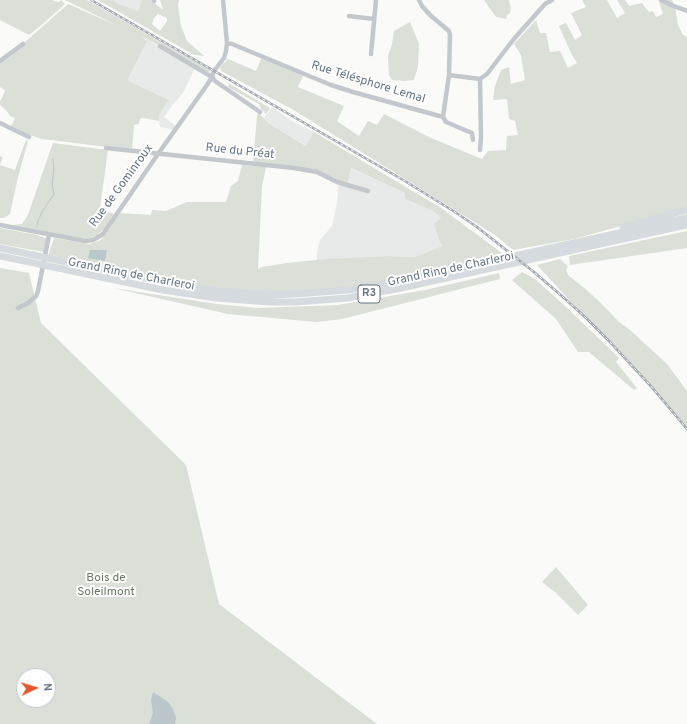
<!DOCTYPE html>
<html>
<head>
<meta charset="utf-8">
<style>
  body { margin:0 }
  #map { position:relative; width:687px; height:724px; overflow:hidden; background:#fafaf8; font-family:Overpass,sans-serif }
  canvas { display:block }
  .north { position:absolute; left:16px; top:668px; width:40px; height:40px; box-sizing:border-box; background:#fff; border:1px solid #c1c8cd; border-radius:50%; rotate:86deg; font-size:11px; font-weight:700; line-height:16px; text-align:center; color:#657683 }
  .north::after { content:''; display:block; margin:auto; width:14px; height:18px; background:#e4572e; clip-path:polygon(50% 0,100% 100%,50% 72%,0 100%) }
</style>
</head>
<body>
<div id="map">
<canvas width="687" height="724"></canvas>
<div class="north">N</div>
</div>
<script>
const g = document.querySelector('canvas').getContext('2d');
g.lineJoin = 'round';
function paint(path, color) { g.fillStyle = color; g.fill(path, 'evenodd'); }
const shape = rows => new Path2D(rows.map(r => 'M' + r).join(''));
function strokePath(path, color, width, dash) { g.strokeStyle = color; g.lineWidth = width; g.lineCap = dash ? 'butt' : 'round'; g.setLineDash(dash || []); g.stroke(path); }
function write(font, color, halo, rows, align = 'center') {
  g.font = font + ' Overpass,sans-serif'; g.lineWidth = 4; g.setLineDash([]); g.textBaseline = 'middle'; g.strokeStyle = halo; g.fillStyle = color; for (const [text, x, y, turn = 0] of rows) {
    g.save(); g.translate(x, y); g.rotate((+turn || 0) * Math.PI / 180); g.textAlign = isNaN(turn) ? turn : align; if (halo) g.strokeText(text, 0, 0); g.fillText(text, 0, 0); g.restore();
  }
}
const built = shape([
  [113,0,142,0,142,1,138,11,119,4],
  [147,39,195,68,183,93,174,103,164,117,177,127,175,130,160,127,159,119,159,115,169,100,134,83,126,80],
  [272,107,292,121,314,132,307,146,268,123,264,118],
  [350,168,405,193,405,199,433,211,438,215,441,218,442,246,415,257,387,256,317,260,317,252,320,240,332,226,337,203,338,188,339,184]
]);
const green = shape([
  [0,0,53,0,54,1,59,2,61,0,65,4,45,22,29,35,0,20],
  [65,0,87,0,210,70,209,73,191,64,153,42,142,37,147,41,127,80,169,100,159,115,159,121,143,118,140,119,139,124,134,125,132,150,42,139,27,134,11,126,15,118,10,116,7,111,0,105,0,101,3,96,5,90,0,87,0,61,16,50,68,4,118,26],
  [98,0,113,0,119,4,138,11,142,0,151,0,163,10,160,0,179,0,178,5,181,26,187,41,204,56,196,55,194,55],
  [158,14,167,18,167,21,160,31,152,24,154,18],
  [484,0,509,0,511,9,510,13,507,15,506,19,496,17],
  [582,0,607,0,617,18,625,13,617,0,625,0,629,6,642,3,649,12,653,11,656,17,663,14,659,2,671,6,661,0,672,0,675,7,678,25,683,35,687,37,687,208,574,239,513,250,495,235,447,205,292,109,221,71,220,67,228,59,256,71,262,57,303,76,298,87,344,106,337,121,359,136,368,121,377,125,384,114,431,138,482,159,488,151,506,150,507,136,518,135,515,121,509,119,507,99,493,100,495,86,501,70,509,67,511,84,525,80,521,55,514,44,536,20,540,33,546,33,550,52,560,51,568,68,577,63,571,53,559,26,566,23,575,40,582,35,571,13,586,7],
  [410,22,419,44,418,66,414,80,404,81,392,80,389,75,388,56,392,44,394,31],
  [215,75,270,108,266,114,261,109,259,104,228,87,229,84],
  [258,112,268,123,306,146,314,132,441,208,502,253,478,261,348,290,276,293,199,287,88,263,49,255,49,253,54,238,90,244,101,240,120,213,151,215,152,210,166,211,187,202,226,202,231,186,238,181,242,165,266,167,262,186,258,269,262,267,287,263,326,259,387,256,415,257,442,246,434,224,441,218,438,215,433,211,405,199,405,193,351,168,347,185,315,171,253,163,257,116],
  [26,140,28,141,18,177,10,214,4,218,0,218,0,156,3,157,0,165,15,170],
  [53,143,108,150,100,208,114,214,104,229,95,236,90,238,80,239,13,225,22,224,28,215,49,154],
  [0,228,37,235,48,239,44,252,0,244],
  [687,231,687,248,570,265,569,256],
  [560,259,568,266,566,270,568,275,583,287,599,301,618,321,630,330,667,364,687,391,687,428,537,265],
  [0,268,29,273,41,323,186,465,219,604,377,724,0,724],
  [24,676,48,676,48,700,24,700],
  [522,272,535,279,566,307,619,358,616,362,637,388,634,390,589,352,578,352,556,319,512,280],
  [499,273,500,279,342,319,317,322,228,314,113,288,217,304,258,308,338,305,425,290],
  [556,567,588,605,578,615,555,592,542,582]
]);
const water = shape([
  [90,250,107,250,105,261,88,258],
  [153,692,168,702,173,709,176,718,175,724,149,724,153,713,151,700]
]);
const stream = shape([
  [37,227,38,221,42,212,54,194,52,184,54,169,53,159]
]);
const minor = shape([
  [154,0,154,1],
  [419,0,422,6,430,15,449,31,450,35,449,75,443,117],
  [661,0,671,5,687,11],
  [349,16,374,19],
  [227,43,232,44,331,85,353,92,443,117,446,122,472,133,473,140],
  [160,46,212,77,215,81,260,112],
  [371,54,376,0],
  [0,61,23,44],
  [449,75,480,79,481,138,480,150],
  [480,79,487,74,513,40,545,4,552,0],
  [0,123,29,137],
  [106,148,294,168,317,172,337,182,368,191],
  [0,225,85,241,93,240,103,234,158,154,207,85,212,77,214,71,224,58,226,51,227,43,223,0],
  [18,308,28,303,36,296,38,291,49,235]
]);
const highway = shape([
  [623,227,687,210],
  [0,248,113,272,191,287,217,291,269,295,295,294,348,290,401,281,687,218],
  [0,256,163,290,216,298,269,302,296,302,348,298,401,288,687,225]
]);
const rail = shape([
  [91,0,405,181,455,212,477,227,534,272,563,297,586,318,609,341,649,384,687,429]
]);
const shields = [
  [369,294,22]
];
const shieldNames = [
  ["R3",369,294]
];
const streetNames = [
  ["Rue Télésphore Lemal",368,83,17],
  ["Rue du Préat",240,152,6],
  ["Rue de Gominroux",122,186,-54],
  ["Grand Ring de Charleroi",451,270,-12],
  ["Grand Ring de Charleroi",131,275,11]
];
const parkNames = [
  ["Bois de",106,579],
  ["Soleilmont",106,593]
];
paint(built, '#e8e9e9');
paint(green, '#dadfd7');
paint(water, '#bbc7cb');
strokePath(stream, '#bbc7cb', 1);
strokePath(minor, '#c3c8cc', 4.5);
strokePath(highway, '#d6dbdf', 7);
strokePath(rail, '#a2aab0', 2.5);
strokePath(rail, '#fff', 1, [3]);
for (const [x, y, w] of shields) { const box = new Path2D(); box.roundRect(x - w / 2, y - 9, w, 18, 3); g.fillStyle = '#fff'; g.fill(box); strokePath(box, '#657683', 1); }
write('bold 11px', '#657683', null, shieldNames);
write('12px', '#657683', '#fff', streetNames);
write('12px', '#687a64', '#fff', parkNames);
</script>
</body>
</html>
